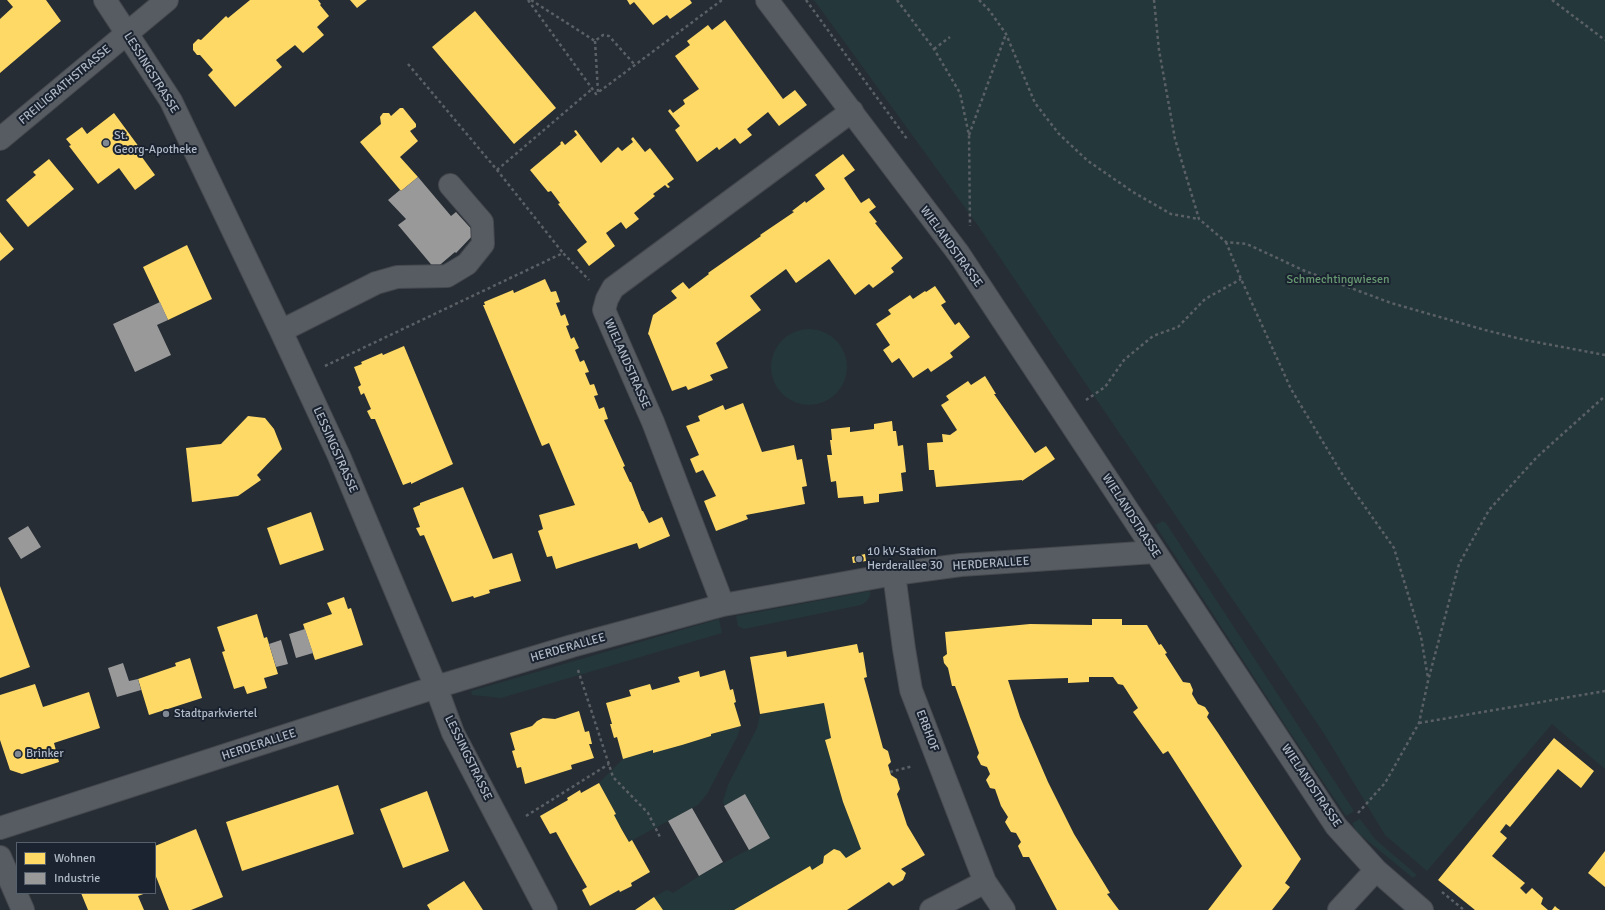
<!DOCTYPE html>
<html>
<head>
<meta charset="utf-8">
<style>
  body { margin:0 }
  #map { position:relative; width:1605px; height:910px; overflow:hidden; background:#272d34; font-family:Signika,sans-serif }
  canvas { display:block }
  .legend { position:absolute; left:16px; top:842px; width:140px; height:52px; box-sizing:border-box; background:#1a232f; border:1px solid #565f6c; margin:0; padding:5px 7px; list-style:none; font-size:12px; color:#b0b9c7 }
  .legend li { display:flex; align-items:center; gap:8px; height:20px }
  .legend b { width:20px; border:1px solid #565f6c }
</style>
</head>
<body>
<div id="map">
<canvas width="1605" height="910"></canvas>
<ul class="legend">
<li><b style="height:11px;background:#ffd966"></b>Wohnen</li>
<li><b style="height:11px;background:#999"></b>Industrie</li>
</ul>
</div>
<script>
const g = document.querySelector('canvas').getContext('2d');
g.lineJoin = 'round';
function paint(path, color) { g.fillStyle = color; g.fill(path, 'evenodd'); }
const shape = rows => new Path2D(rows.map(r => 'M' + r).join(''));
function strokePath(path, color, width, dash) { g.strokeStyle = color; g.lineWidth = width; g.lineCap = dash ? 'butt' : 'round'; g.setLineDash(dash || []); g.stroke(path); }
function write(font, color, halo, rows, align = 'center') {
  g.font = font + ' Signika,sans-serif'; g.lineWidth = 4; g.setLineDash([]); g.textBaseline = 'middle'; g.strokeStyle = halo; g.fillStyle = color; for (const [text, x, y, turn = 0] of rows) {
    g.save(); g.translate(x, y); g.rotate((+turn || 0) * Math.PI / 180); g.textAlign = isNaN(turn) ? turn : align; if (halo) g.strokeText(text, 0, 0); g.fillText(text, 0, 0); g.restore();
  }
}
const green = shape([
  [814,0,1605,0,1605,769,1552,724,1427,871,1385,835,1325,735,979,227],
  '771 367a38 38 0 1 1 76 0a38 38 0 1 1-76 0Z',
  [1163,521,1166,523,1354,811,1346,816,1287,728,1155,525],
  [870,591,870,596,866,602,861,605,744,629,738,626,736,616],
  [719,619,722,633,501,698,472,695,471,691],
  [824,703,831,738,825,740,843,802,861,849,846,858,834,849,824,856,823,863,812,870,809,866,734,910,663,910,654,897,667,890,673,893,699,876,770,838,745,794,724,806,723,801,728,785,757,728,760,714],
  [741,726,737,737,707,794,698,805,629,842,614,815,616,814,599,783,623,759,653,750,653,752,682,745,711,736,711,734],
  [1360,819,1375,839,1417,875,1413,878,1357,832,1352,823]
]);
const homes = shape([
  [7,0,46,0,61,21,0,73,0,19,13,7],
  [250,0,318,0,321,4,320,5,329,16,317,27,324,35,303,53,295,45,276,60,282,67,235,107,208,75,213,70,200,55,197,55,193,50,193,44,198,39,201,40,226,16,228,18],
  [350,0,367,0,357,8],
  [627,0,690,0,692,3,670,19,667,15,653,25,634,2,630,5],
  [475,11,556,108,514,144,432,47],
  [725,20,783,99,795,90,807,105,779,126,768,112,747,129,752,135,740,144,735,138,719,150,717,147,697,162,675,130,680,126,668,111,670,109,673,113,685,104,683,100,699,89,675,56,690,45,687,41,708,25,712,30],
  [400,108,403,108,416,124,416,127,410,131,418,141,400,157,418,177,401,191,360,142,381,124,380,117,383,113,389,113,391,116],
  [114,113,142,151,139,153,155,175,135,190,119,168,98,184,69,146,71,145,66,139,82,127,87,134],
  [576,130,601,163,618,147,622,151,633,142,631,139,633,137,645,152,650,148,674,179,667,184,670,187,668,188,665,185,653,194,655,196,634,213,639,219,626,229,621,222,606,233,615,246,589,266,577,250,587,242,558,204,560,203,551,191,548,192,530,170,561,144,560,143,562,141,565,145,577,135,574,131],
  [843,154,855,170,844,178,861,203,869,198,876,207,869,212,877,222,875,223,903,258,891,268,894,272,873,288,869,284,855,295,829,259,796,283,786,269,750,296,761,310,716,343,728,368,710,375,713,380,688,390,686,386,672,391,649,335,648,334,653,315,677,298,671,291,683,282,689,289,709,274,708,273,761,236,760,235,794,212,792,211,805,201,806,203,825,189,815,175],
  [49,159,74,189,28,227,6,200,36,175,33,172],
  [0,232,14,249,0,261],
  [187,245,212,299,168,320,143,267],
  [545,279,551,292,556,291,560,302,556,303,561,316,565,314,569,325,566,326,571,339,574,337,579,348,575,350,580,362,584,360,589,372,585,373,590,385,594,384,598,395,594,396,599,409,604,407,608,419,604,420,625,466,623,467,630,482,631,482,642,511,643,511,649,523,662,517,670,536,639,549,637,543,556,569,552,556,547,557,538,531,543,529,539,515,575,505,549,443,542,446,483,305,485,305,484,302,513,290,514,293],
  [935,286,946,302,941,305,955,325,959,322,970,337,950,353,953,357,931,372,928,368,913,378,899,358,892,363,883,350,890,345,876,324,891,314,888,310,910,295,913,299,925,291,926,292],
  [404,346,453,464,411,484,411,482,403,485,375,419,371,419,367,411,371,409,364,393,361,395,358,387,361,385,354,367,362,364,361,362,382,353,383,355],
  [985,376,996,394,994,394,1035,453,1046,446,1055,459,1022,481,1022,480,936,487,934,470,929,470,927,443,943,442,942,434,950,435,957,430,941,405,949,400,946,396,968,381,971,385],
  [743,403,762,452,794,445,797,460,802,459,807,486,802,487,805,504,746,515,748,519,716,531,704,501,716,496,703,470,696,473,690,459,699,455,686,426,700,421,698,416,723,405,725,410],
  [248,416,265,418,274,429,282,449,257,475,261,480,238,496,192,502,186,448,221,444],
  [892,421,893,431,896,431,898,446,903,445,906,472,901,473,903,491,879,494,879,502,864,504,863,496,838,498,836,481,831,482,827,455,832,455,830,440,832,440,831,429,850,427,850,432,874,429,874,424],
  [463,487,493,559,512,553,521,581,489,590,490,593,474,598,473,596,452,602,424,535,420,536,416,528,420,527,413,508,420,505,420,503],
  [311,512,324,550,280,565,267,528],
  [865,554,866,561,853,563,852,557],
  [0,586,30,667,0,678],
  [344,597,348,609,351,608,363,645,315,660,303,624,332,614,327,603],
  [257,614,264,638,267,637,269,644,278,674,264,678,267,688,247,694,244,686,234,689,222,652,225,651,217,627],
  [1092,619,1122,619,1122,625,1147,625,1159,645,1161,644,1167,653,1165,654,1183,682,1190,683,1193,690,1192,694,1198,704,1205,707,1209,713,1207,717,1218,733,1301,859,1285,883,1290,887,1272,910,1208,910,1242,866,1168,751,1163,754,1133,712,1138,708,1123,685,1118,684,1113,677,1089,677,1089,682,1068,683,1068,678,1008,680,1020,717,1048,782,1074,834,1110,893,1107,894,1119,910,1057,910,1029,857,1023,857,1018,846,1021,842,1016,833,1011,832,1005,822,1008,817,1001,806,995,789,990,788,986,780,990,774,987,767,981,765,977,757,979,753,955,686,952,686,948,668,944,663,943,657,947,654,945,632,1030,624,1092,625],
  [857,644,859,653,863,652,867,677,864,678,883,748,888,751,891,762,888,765,891,775,897,779,900,789,897,794,907,825,925,855,901,869,906,873,903,880,893,886,889,882,847,910,734,910,810,866,812,870,823,863,824,856,834,849,840,851,846,858,861,849,843,802,825,740,831,738,824,703,760,714,750,657,786,651,787,657],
  [190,658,202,698,149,715,138,679,176,666,175,663],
  [725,670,730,690,733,689,736,702,734,703,741,726,711,734,711,736,682,745,653,753,653,750,623,759,617,737,614,738,610,724,612,724,606,703,631,696,629,690,650,684,652,690,680,682,678,677,699,671,700,677],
  [35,684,43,707,89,692,100,728,54,743,59,762,22,774,10,770,0,740,0,695],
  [579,711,585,732,589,731,592,744,589,744,594,758,571,765,572,769,525,784,521,767,517,768,512,751,515,750,510,733,532,726,537,721,543,718,555,719],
  [1554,738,1594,771,1581,788,1558,769,1510,827,1506,824,1500,832,1507,838,1492,856,1525,883,1520,888,1526,894,1532,888,1543,898,1541,904,1548,910,1475,910,1438,880],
  [599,783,616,814,614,815,622,830,629,842,632,840,650,872,631,883,632,886,620,892,619,890,590,906,582,890,587,887,571,859,556,832,550,834,540,816,568,800,567,798,580,790,581,793],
  [338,785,354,834,242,871,226,822],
  [427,791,449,851,403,868,380,809],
  [196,829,223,897,191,910,169,910,155,874,155,846],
  [1605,851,1605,887,1588,873],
  [464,881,483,910,430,910,427,905],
  [81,893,146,893,138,896,144,910,88,910],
  [654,897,663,910,635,910],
  [1555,906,1557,908,1560,910,1552,910]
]);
const industry = shape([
  [418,177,451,216,456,212,475,233,456,253,455,252,435,269,398,225,406,219,388,200,400,190,401,191],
  [160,302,168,320,157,325,171,355,135,372,113,324],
  [28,526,41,547,21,559,8,538],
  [305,629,313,653,296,658,289,634],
  [281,640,288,664,276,667,269,644],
  [123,663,129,681,138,679,141,690,117,697,108,668],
  [745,794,770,838,749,850,724,806],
  [692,808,723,862,699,876,668,821]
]);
const path = shape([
  [528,0,596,94,722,0],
  [531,0,595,41,603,35,609,36,635,65],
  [806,0,907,139],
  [897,0,934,49,960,93,969,135,970,226],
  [979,0,989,10,1006,34,1035,103,1059,134,1088,161,1133,192,1171,214,1199,219],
  [1154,0,1159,50,1175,139,1199,219,1226,242,1247,244,1305,271,1391,303,1485,330,1525,340,1605,355],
  [1552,0,1605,40],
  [595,41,598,92],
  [934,49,950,37],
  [408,64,497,170,563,253],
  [969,135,1006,34],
  [497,170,592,89],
  [1226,242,1241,279,1291,389,1344,477,1394,548,1421,637,1428,678],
  [325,366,563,253,589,280],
  [1086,400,1105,387,1124,360,1153,336,1178,327,1205,299,1241,279],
  [578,670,613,777,648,813,660,837],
  [1419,723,1605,691],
  [890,772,913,766],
  [1358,813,1385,783,1419,723,1428,681,1459,564,1489,510,1537,457,1605,396],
  [526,816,609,764],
  [1442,892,1464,910]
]);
const minor = shape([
  [105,0,171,101,281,331,339,456,436,687,453,733,546,910],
  [767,0,959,254,1336,826,1376,870,1422,910],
  [0,139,167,0],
  [281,331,376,283,397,277,447,276,467,264,483,244,482,222,450,185],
  [894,574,904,649,911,690,985,882,1004,910],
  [723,605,653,422,604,310,607,299,613,288,852,111],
  [0,828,436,687,572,646,723,605,894,574,961,565,1155,552],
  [0,857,23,910],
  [931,910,985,882],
  [1339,910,1376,870]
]);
const markers = [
  [106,143,4,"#808894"],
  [859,559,4,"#808894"],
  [166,714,4,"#808894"],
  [18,754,4,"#808894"]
];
const streetNames = [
  ["LESSINGSTRASSE",151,73,58],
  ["FREILIGRATHSTRASSE",65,85,-40],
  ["WIELANDSTRASSE",951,247,54],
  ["WIELANDSTRASSE",627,364,66],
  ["LESSINGSTRASSE",335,450,66],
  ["WIELANDSTRASSE",1131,516,57],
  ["HERDERALLEE",991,564,-4],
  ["HERDERALLEE",568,648,-16],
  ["ERBHOF",927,731,69],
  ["HERDERALLEE",259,745,-18],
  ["LESSINGSTRASSE",468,758,64],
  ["WIELANDSTRASSE",1311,786,56]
];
const poiNames = [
  ["St.",114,136],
  ["Georg-Apotheke",114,150],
  ["10 kV-Station",867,552],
  ["Herderallee 30",867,566],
  ["Stadtparkviertel",174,714],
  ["Brinker",26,754]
];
const parkNames = [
  ["Schmechtingwiesen",1338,280]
];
paint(green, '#24373a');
paint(homes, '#ffd966');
paint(industry, '#999');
strokePath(minor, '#45494f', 24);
strokePath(path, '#5a6066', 2.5, [3, 3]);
strokePath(minor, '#575b62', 22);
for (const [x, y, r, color] of markers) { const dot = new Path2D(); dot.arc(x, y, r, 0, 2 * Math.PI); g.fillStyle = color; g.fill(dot); strokePath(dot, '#1a232f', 1.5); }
write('12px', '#b0b9c7', '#1a232f', streetNames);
write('12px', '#b0b9c7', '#1a232f', poiNames, 'left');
write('12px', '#679871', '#1a232f', parkNames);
</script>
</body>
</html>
